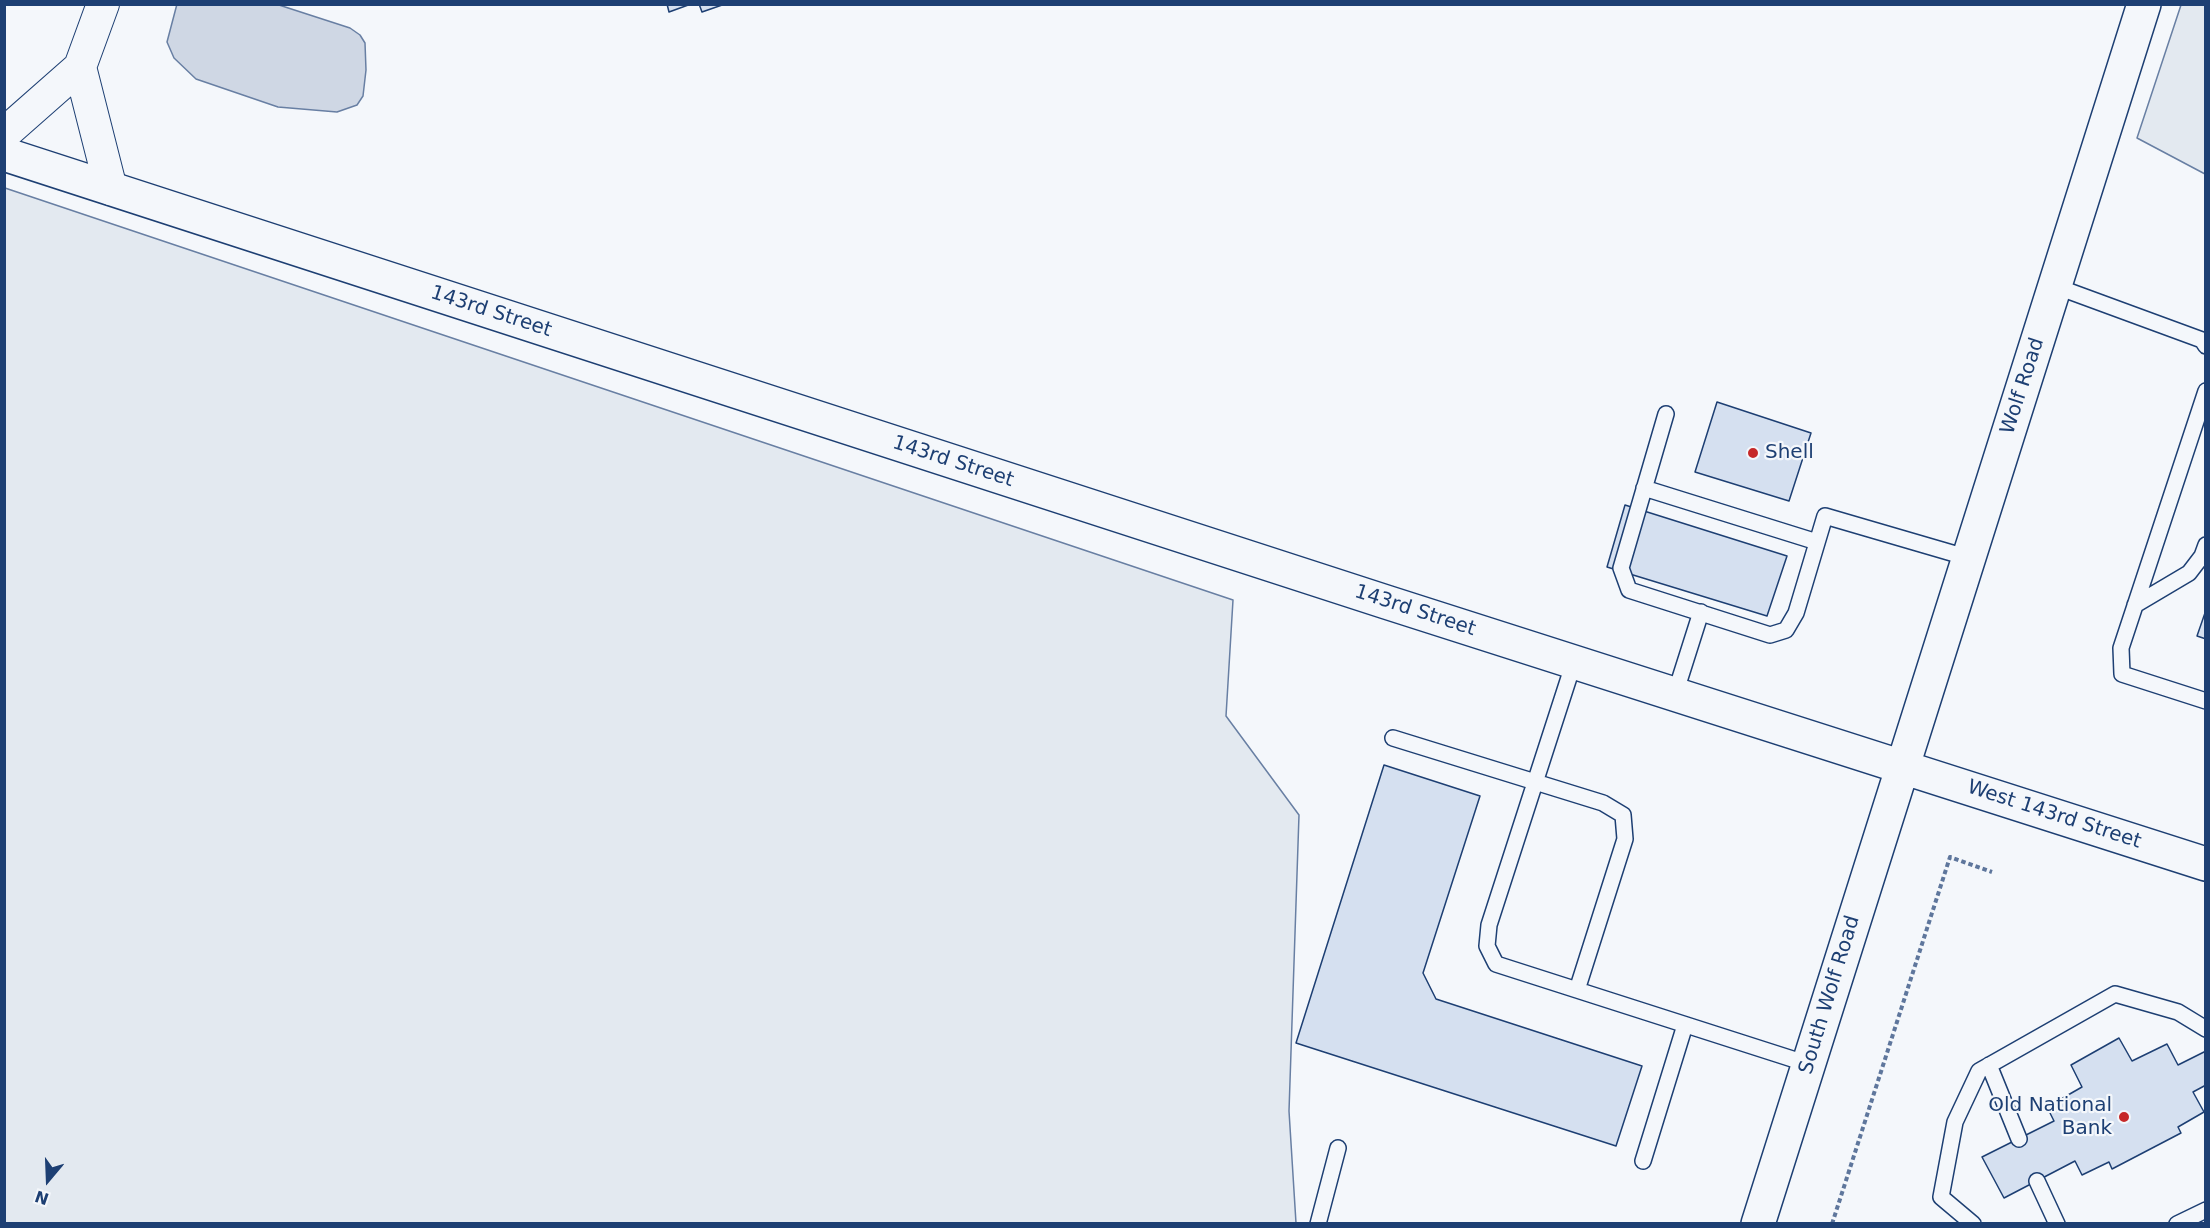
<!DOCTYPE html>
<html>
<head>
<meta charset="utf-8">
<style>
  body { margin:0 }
  #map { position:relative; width:2210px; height:1228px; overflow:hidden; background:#f4f7fb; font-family:"DejaVu Sans",sans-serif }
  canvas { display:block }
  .frame { position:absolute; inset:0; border:6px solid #1d3f73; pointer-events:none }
  .north { position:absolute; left:18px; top:1150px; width:60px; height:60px; -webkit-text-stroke:4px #f4f7fb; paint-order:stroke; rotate:199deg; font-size:16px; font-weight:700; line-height:24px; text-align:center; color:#1d3f73 }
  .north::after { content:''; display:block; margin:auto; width:21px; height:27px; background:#1d3f73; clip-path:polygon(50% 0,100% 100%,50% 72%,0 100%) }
</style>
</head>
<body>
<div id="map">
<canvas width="2210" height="1228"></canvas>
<div class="frame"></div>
<div class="north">N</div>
</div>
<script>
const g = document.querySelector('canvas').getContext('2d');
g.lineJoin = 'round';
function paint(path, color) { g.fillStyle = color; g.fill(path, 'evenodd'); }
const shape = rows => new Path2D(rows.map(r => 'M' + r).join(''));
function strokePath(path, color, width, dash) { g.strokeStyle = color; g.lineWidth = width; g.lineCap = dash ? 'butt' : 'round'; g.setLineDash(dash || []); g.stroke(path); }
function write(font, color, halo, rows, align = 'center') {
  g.font = font + ' "DejaVu Sans",sans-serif'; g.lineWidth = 4.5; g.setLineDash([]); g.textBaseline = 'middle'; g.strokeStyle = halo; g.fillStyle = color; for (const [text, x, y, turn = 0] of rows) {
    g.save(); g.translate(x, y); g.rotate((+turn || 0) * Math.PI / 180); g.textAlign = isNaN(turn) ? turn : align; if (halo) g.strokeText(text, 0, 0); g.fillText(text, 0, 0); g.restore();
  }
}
const green = shape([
  [2181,5,2205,5,2205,174,2137,138,2181,5],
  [5,188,1233,600,1226,716,1299,815,1289,1111,1296,1223,5,1223,5,188]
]);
const water = shape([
  [177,4,279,5,350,28,360,35,365,43,366,70,363,96,357,105,337,112,278,107,196,79,174,58,167,42,177,4]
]);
const building = shape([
  [667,4,691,4,669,12,667,4],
  [699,4,725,4,702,12,699,4],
  [1717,402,1811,433,1789,501,1695,472,1717,402],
  [1625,505,1787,556,1767,616,1607,567,1625,505],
  [2206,610,2206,639,2197,636,2206,610],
  [1384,765,1480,796,1423,973,1436,999,1642,1066,1616,1146,1296,1043,1384,765],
  [2119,1038,2132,1061,2167,1044,2178,1065,2206,1051,2206,1085,2193,1092,2204,1112,2178,1127,2181,1133,2112,1169,2109,1162,2082,1175,2075,1161,2004,1198,1982,1157,2054,1121,2047,1107,2082,1087,2071,1065,2119,1038]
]);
const path = shape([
  [1832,1224,1950,857,1992,872]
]);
const lane = shape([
  [2055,286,2202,340,2206,346],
  [2206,391,2121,648,2122,674,2206,701],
  [1666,414,1621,568,1629,590,1770,635,1786,630,1796,613,1825,516,1969,558],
  [1644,488,1817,542],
  [2135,605,2189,573,2202,556,2206,545],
  [1574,662,1489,925,1487,946,1496,964,1808,1064],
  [1675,694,1701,612],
  [1393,738,1603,803,1623,815,1625,839,1577,990],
  [1989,1065,2019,1139],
  [1643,1161,1685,1025],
  [2037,1181,2057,1224],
  [1318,1224,1338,1148],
  [1973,1224,1941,1197,1955,1122,1979,1071,2115,994,2178,1012,2206,1029],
  [2177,1224,2206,1210]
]);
const street = shape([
  [80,67,111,189],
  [4,134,80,67,103,4]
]);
const secondary = shape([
  [4,154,1386,602,2206,864],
  [1758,1224,2144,4]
]);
const markers = [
  [1753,453,6,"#c62828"],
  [2124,1117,6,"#c62828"]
];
const streetNames = [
  ["143rd Street",491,312,18],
  ["Wolf Road",2023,386,-72],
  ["143rd Street",953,462,18],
  ["143rd Street",1415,611,18],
  ["West 143rd Street",2054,815,18],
  ["South Wolf Road",1830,995,-73]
];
const poiNames = [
  ["Shell",1765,453],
  ["Old National",2112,1106,"right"],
  ["Bank",2112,1129,"right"]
];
paint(green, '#e3e9f0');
strokePath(green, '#687fa3', 1.5);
paint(water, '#cfd7e4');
strokePath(water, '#687fa3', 1.5);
paint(building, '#d5e0f0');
strokePath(building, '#1d3f73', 1.5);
strokePath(lane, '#1d3f73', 18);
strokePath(street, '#1d3f73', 34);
strokePath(secondary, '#1d3f73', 36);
strokePath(path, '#5e769c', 4, [4.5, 3]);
strokePath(lane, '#f4f7fb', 15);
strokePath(street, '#f4f7fb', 32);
strokePath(secondary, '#f4f7fb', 33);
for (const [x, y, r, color] of markers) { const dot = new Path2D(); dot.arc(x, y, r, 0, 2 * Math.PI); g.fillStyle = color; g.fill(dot); strokePath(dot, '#f4f7fb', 2); }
write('20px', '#1d3f73', '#f4f7fb', streetNames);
write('20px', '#1d3f73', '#f4f7fb', poiNames, 'left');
</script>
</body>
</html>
